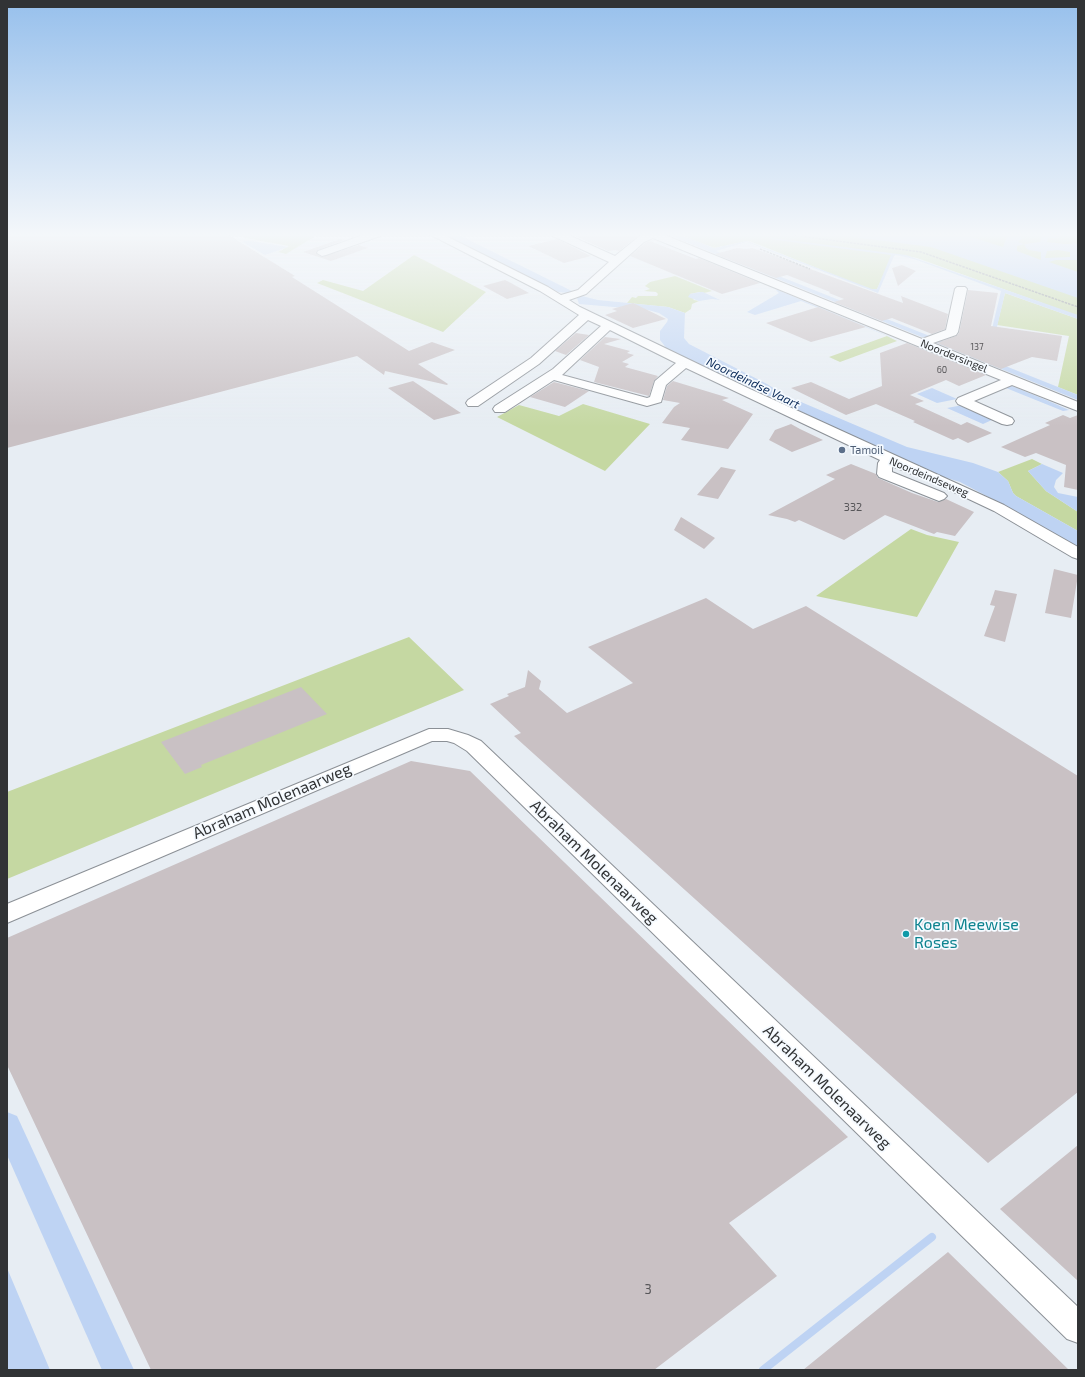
<!DOCTYPE html>
<html>
<head>
<meta charset="utf-8">
<style>
  body { margin:0 }
  #map { position:relative; width:1085px; height:1377px; overflow:hidden; background:#e7edf3; font-family:"Exo 2",sans-serif }
  canvas { display:block }
  .frame { position:absolute; inset:0; border:8px solid #313335; pointer-events:none }
</style>
</head>
<body>
<div id="map">
<canvas width="1085" height="1377"></canvas>
<div class="frame"></div>
</div>
<script>
const g = document.querySelector('canvas').getContext('2d');
g.lineJoin = 'round';
function paint(path, color) { g.fillStyle = color; g.fill(path, 'evenodd'); }
const shape = rows => new Path2D(rows.map(r => 'M' + r).join(''));
function strokePath(path, color, width, dash) { g.strokeStyle = color; g.lineWidth = width; g.lineCap = dash ? 'butt' : 'round'; g.setLineDash(dash || []); g.stroke(path); }
function write(font, color, halo, rows, align = 'center') {
  g.font = font + ' "Exo 2",sans-serif'; g.lineWidth = 3.5; g.setLineDash([]); g.textBaseline = 'middle'; g.strokeStyle = halo; g.fillStyle = color; for (const [text, x, y, turn = 0] of rows) {
    g.save(); g.translate(x, y); g.rotate((+turn || 0) * Math.PI / 180); g.textAlign = isNaN(turn) ? turn : align; if (halo) g.strokeText(text, 0, 0); g.fillText(text, 0, 0); g.restore();
  }
}
const green = shape([
  [238,234,319,234,286,254,278,252,289,246,245,238],
  [678,234,1078,234,1078,316,917,258,895,254,877,289,874,291,752,242,747,241,714,248],
  [414,255,486,292,443,332,317,283,323,280,363,291],
  [675,276,712,291,704,293,700,292,690,294,694,300,699,301,692,304,691,309,685,313,668,307,627,303,632,297,636,298,638,296,657,296,658,294,656,292,644,291,650,289,645,286,650,282],
  [1005,293,1078,319,1078,395,1058,387,1069,336,997,325],
  [887,336,897,341,840,362,829,357],
  [583,404,650,424,605,471,497,417,519,405,559,416],
  [1032,459,1042,464,1028,471,1046,491,1078,512,1078,531,1016,496,1013,493,1008,481,998,472],
  [911,529,927,535,959,542,917,617,816,596],
  [409,637,464,690,7,879,7,792]
]);
const water = shape([
  [441,234,457,234,582,296,598,300,668,307,685,313,684,338,689,344,767,384,781,393,779,395,786,398,794,399,907,447,973,463,998,472,1008,481,1013,493,1016,496,1078,531,1078,547,1015,511,960,482,937,475,780,403,781,400,774,396,764,396,671,351,667,349,660,340,660,331,667,322,668,319,659,313,648,310,579,304,577,298,568,293,558,292],
  [666,234,678,234,714,248,747,241,872,289,877,289,891,255,769,239,773,238,906,255,1078,315,1078,319,1005,293,993,344,998,363,1078,395,1078,400],
  [747,242,878,293,894,256,896,255,914,259,1001,291,985,358,716,251],
  [830,234,962,234,1003,247,1008,234,1019,234,1019,236,1024,239,1021,239,1018,242,1024,244,1040,242,1043,234,1056,234,1058,236,1058,238,1048,238,1047,242,1064,244,1072,244,1073,242,1078,245,1078,260,1056,260,1049,262,1078,272,1078,298,931,247],
  [1024,244,1026,248,1029,250,1041,252,1041,260,1017,251,1017,246],
  [1058,250,1070,252,1070,257,1045,258,1047,251],
  [245,241,252,241,288,247,265,255,242,242],
  [776,290,778,290,905,343,801,301,755,315,747,312,779,293],
  [700,292,703,292,720,300,712,299,699,301,688,297,690,294],
  [1007,384,1051,402,1069,410,1063,411,1001,386],
  [932,388,957,399,937,403,917,394],
  [963,405,994,419,983,424,947,408],
  [1042,464,1063,473,1056,480,1054,487,1058,493,1078,497,1078,512,1046,491,1028,471],
  [7,1268,50,1370,7,1370]
]);
const stream = shape([
  [763,1370,932,1237]
]);
const canal = shape([
  [7,1112,17,1116,134,1370,102,1370,7,1155,7,1112]
]);
const building = shape([
  [7,234,227,234,295,276,292,277,409,351,432,342,455,350,418,364,448,384,447,385,385,371,384,375,357,356,7,448],
  [579,234,634,234,638,236,619,251,615,250,608,251,573,235],
  [340,239,344,240,318,250,316,253,322,257,359,245,368,248,331,261,303,252],
  [557,239,591,256,564,263,528,246],
  [650,241,696,259,699,258,760,283,722,294,630,256,645,243],
  [737,248,747,249,752,248,764,252,903,303,901,296,948,314,945,329,932,334,892,318,882,321,834,302,844,299,829,293,830,292,787,275,776,278,715,254],
  [902,265,916,271,898,286,892,268],
  [505,280,511,283,529,293,507,299,483,286],
  [968,290,998,293,991,326,1062,336,1057,361,1032,357,1001,369,937,343,956,336,959,333],
  [633,303,666,319,633,328,605,315,617,311,612,309],
  [818,307,866,327,811,342,766,323],
  [576,333,589,335,566,355,555,351],
  [605,337,621,339,604,344,630,351,627,353,634,355,622,362,629,364,625,367,658,376,654,381,649,396,594,382,599,367,580,360],
  [907,343,986,375,959,386,946,380,910,395,924,401,915,404,961,425,967,422,992,433,968,443,958,438,953,440,913,422,915,421,876,404,846,415,791,388,811,382,849,399,882,386,880,353],
  [413,381,461,413,434,420,388,388],
  [673,381,729,398,722,400,753,414,728,449,681,440,690,428,662,423,674,407,680,403,663,400,667,386],
  [554,382,589,391,565,407,530,397],
  [1063,415,1070,418,1078,415,1078,490,1064,487,1066,465,1036,453,1025,457,1001,447,1050,425,1045,423],
  [791,424,800,429,823,440,792,452,769,440,775,430],
  [851,464,876,474,878,478,912,493,938,502,946,499,974,512,955,536,937,532,934,534,885,515,844,540,799,520,795,522,787,519,768,515,835,479,826,475],
  [721,467,736,470,718,499,697,495],
  [681,517,715,538,704,549,674,530],
  [1054,569,1078,575,1071,618,1045,613],
  [995,590,1017,594,1005,642,984,636,995,606,990,605],
  [706,598,753,629,806,606,1078,776,1078,1092,988,1163,514,736,521,733,490,704,509,696,507,694,525,687,528,670,541,681,539,689,567,713,633,683,588,647],
  [301,687,327,714,201,765,202,767,185,774,161,742],
  [411,761,470,771,848,1137,729,1223,777,1276,654,1370,151,1370,7,1065,7,938],
  [1078,1145,1078,1281,1000,1209],
  [948,1252,1069,1370,803,1370]
]);
const path = shape([
  [784,234,921,252,1078,307],
  [760,249,810,269]
]);
const minor = shape([
  [366,234,381,234,380,236,326,255,322,256,317,253,318,251,366,234],
  [429,234,442,234,548,287,561,295,578,290,609,262,553,236,552,234,566,234,615,256,641,235,662,234,922,339,946,330,955,289,957,287,965,287,967,289,958,332,956,335,933,343,1078,402,1078,411,1012,385,974,401,1012,418,1014,421,1012,424,1007,425,1002,424,958,404,956,401,958,398,1001,380,653,238,644,242,586,294,569,300,580,307,750,389,1004,505,1078,547,1078,559,1072,557,994,511,937,484,892,466,892,472,944,493,947,496,944,499,939,501,879,477,877,474,878,463,880,460,686,368,666,385,661,402,647,406,554,380,505,412,495,412,493,409,495,406,553,369,601,326,588,320,539,364,478,406,468,406,466,403,468,400,531,358,579,315,540,291,429,234],
  [610,330,676,363,655,381,650,397,647,398,562,375,610,330],
  [429,729,448,729,468,735,481,741,1078,1307,1078,1343,1067,1339,467,751,454,743,447,741,432,741,7,923,7,904,429,729]
]);
const markers = [
  [842,450,4,"#5c6f8a"],
  [906,934,4,"#0f9aa8"]
];
const farNumbernames = [
  ["137",977,347],
  ["60",942,370]
];
const farStreetnames = [
  ["Noordersingel",954,356,22],
  ["Noordeindseweg",929,477,23]
];
const farServicenames = [
  ["Tamoil",850,450]
];
const numberNames = [
  ["332",853,507]
];
const farWaternames = [
  ["Noordeindse Vaart",753,383,26]
];
const nearNumbernames = [
  ["3",648,1290]
];
const nearStreetnames = [
  ["Abraham Molenaarweg",272,801,-23],
  ["Abraham Molenaarweg",594,862,44],
  ["Abraham Molenaarweg",827,1087,44]
];
const nearCulturenames = [
  ["Koen Meewise",914,925],
  ["Roses",914,943]
];
paint(green, '#c5d8a2');
paint(water, '#bed3f3');
strokePath(stream, '#bed3f3', 8);
paint(canal, '#bed3f3');
paint(building, '#c9c1c4');
strokePath(minor, '#8b9096', 2);
strokePath(path, '#84878b', 1.5, [2.5, 1]);
paint(minor, '#fff');
const sky = g.createLinearGradient(0, 0, 0, 427);
sky.addColorStop(0, '#97c0ec');
sky.addColorStop(0.55, '#f4f7fa');
sky.addColorStop(1, '#f4f7fa00');
g.fillStyle = sky;
g.fillRect(0, 0, 1085, 427);
for (const [x, y, r, color] of markers) { const dot = new Path2D(); dot.arc(x, y, r, 0, 2 * Math.PI); g.fillStyle = color; g.fill(dot); strokePath(dot, '#f5faff', 1.5); }
write('9px', '#575659', null, farNumbernames);
write('11px', '#313335', '#f5faff', farStreetnames);
write('11px', '#4e5e75', '#f5faff', farServicenames, 'left');
write('11px', '#575659', null, numberNames);
write('italic 12px', '#0a2a59', '#f5faff', farWaternames);
write('13px', '#575659', null, nearNumbernames);
write('16px', '#313335', '#f5faff', nearStreetnames);
write('16px', '#0d838f', '#f5faff', nearCulturenames, 'left');
</script>
</body>
</html>
